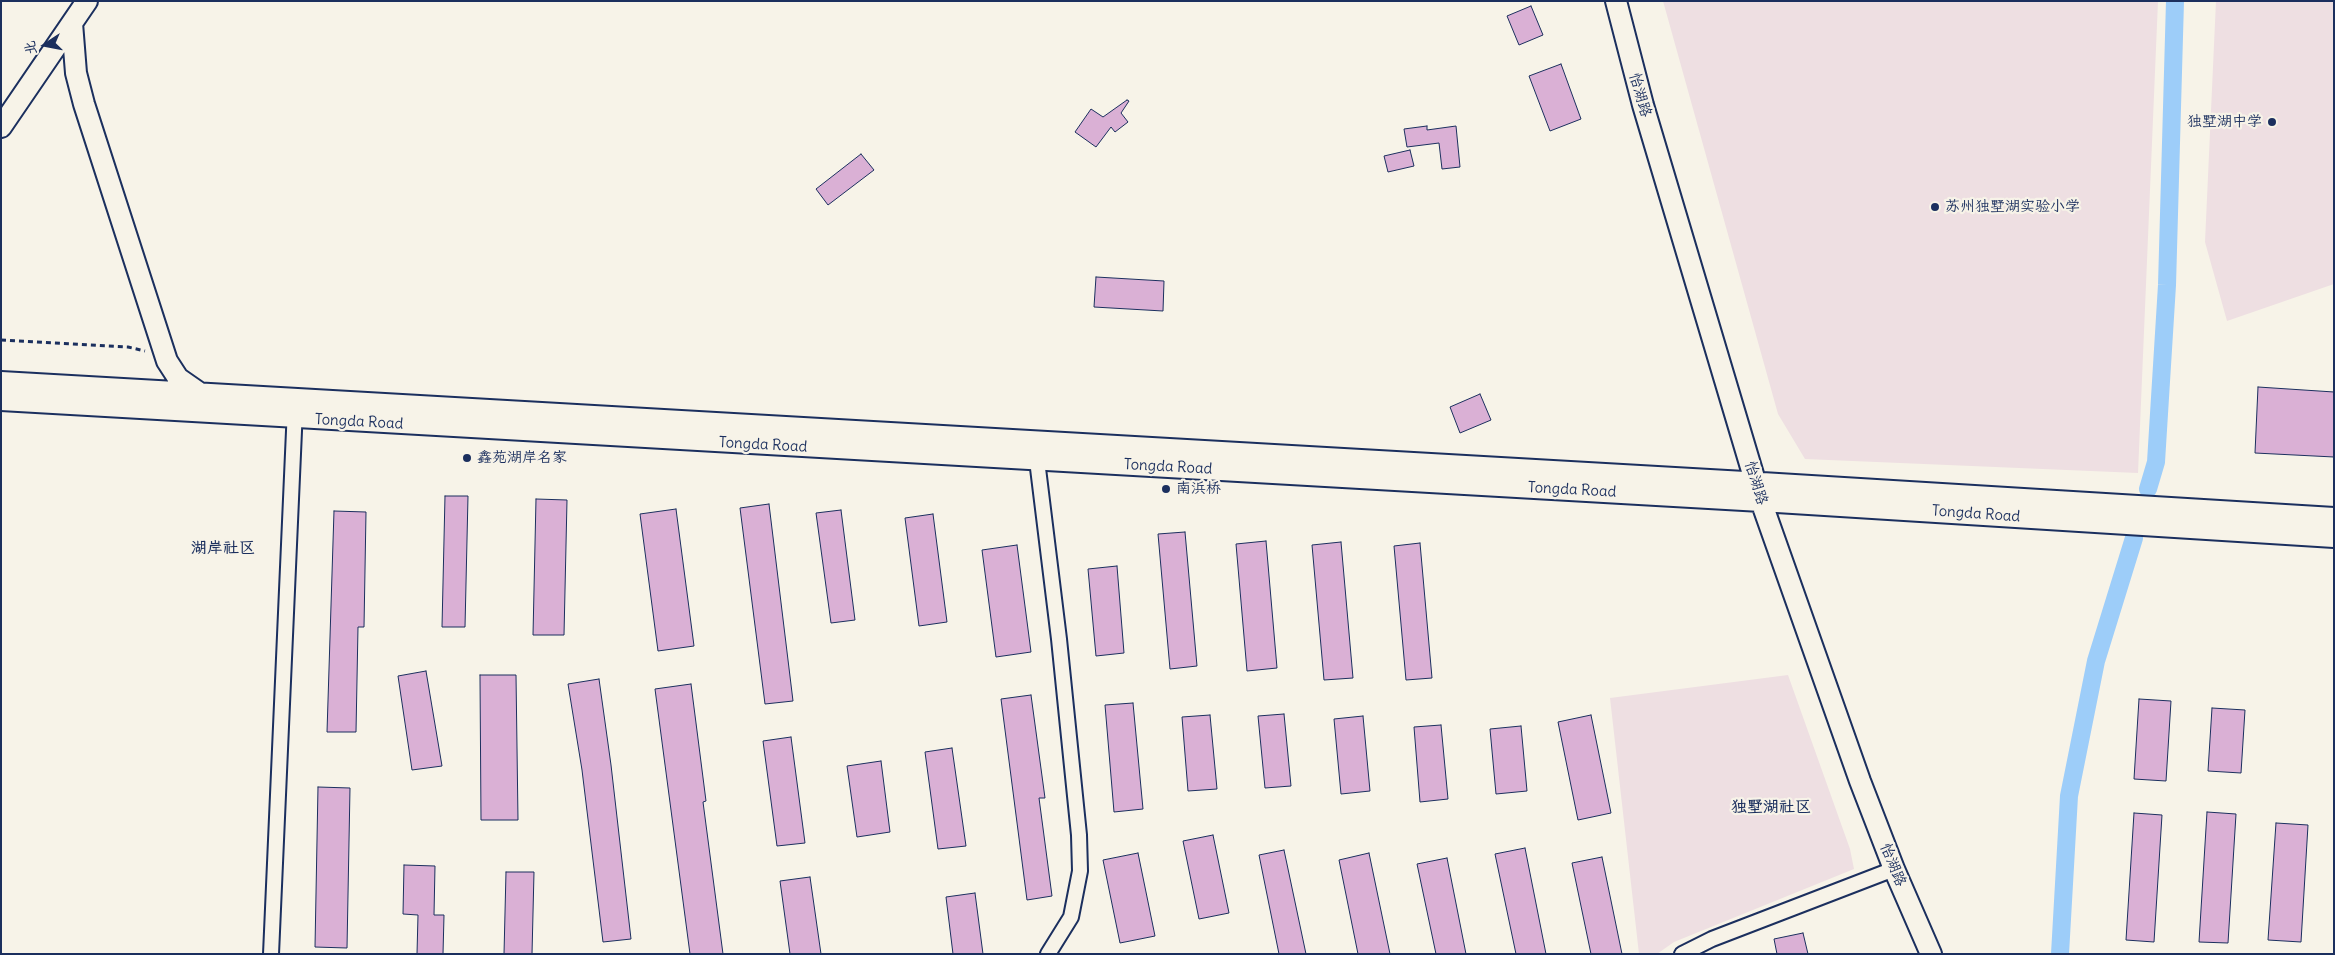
<!DOCTYPE html>
<html>
<head>
<meta charset="utf-8">
<style>
  body { margin:0 }
  #map { position:relative; width:2335px; height:955px; overflow:hidden; background:#f7f3e8; font-family:Delius,"LXGW WenKai TC",sans-serif }
  canvas { display:block }
  .frame { position:absolute; inset:0; border:2px solid #1b2f5e; pointer-events:none }
  .north { position:absolute; left:20px; top:20px; width:50px; height:50px; -webkit-text-stroke:4px #f7f3e8; paint-order:stroke; rotate:259deg; font-size:14px; font-weight:700; line-height:20px; text-align:center; color:#1b2f5e }
  .north::after { content:''; display:block; margin:auto; width:18px; height:22px; background:#1b2f5e; clip-path:polygon(50% 0,100% 100%,50% 72%,0 100%) }
</style>
</head>
<body>
<div id="map">
<canvas width="2335" height="955"></canvas>
<div class="frame"></div>
<div class="north">北</div>
</div>
<script>
const g = document.querySelector('canvas').getContext('2d');
g.lineJoin = 'round';
function paint(path, color) { g.fillStyle = color; g.fill(path, 'evenodd'); }
const shape = rows => new Path2D(rows.map(r => 'M' + r).join(''));
function strokePath(path, color, width, dash) { g.strokeStyle = color; g.lineWidth = width; g.lineCap = dash ? 'butt' : 'round'; g.setLineDash(dash || []); g.stroke(path); }
function write(font, color, halo, rows, align = 'center') {
  g.font = font + ' Delius,"LXGW WenKai TC",sans-serif'; g.lineWidth = 4.5; g.setLineDash([]); g.textBaseline = 'middle'; g.strokeStyle = halo; g.fillStyle = color; for (const [text, x, y, turn = 0] of rows) {
    g.save(); g.translate(x, y); g.rotate((+turn || 0) * Math.PI / 180); g.textAlign = isNaN(turn) ? turn : align; if (halo) g.strokeText(text, 0, 0); g.fillText(text, 0, 0); g.restore();
  }
}
const built = shape([
  [1663,1,2158,1,2138,473,1805,459,1778,414],
  [2216,1,2334,1,2334,284,2227,321,2205,242],
  [1788,675,1850,849,1854,869,1674,942,1657,954,1639,954,1610,698]
]);
const canal = shape([
  [2148,489,2156,462,2167,285,2175,1],
  [2060,954,2069,796,2096,661,2134,538]
]);
const building = shape([
  [1531,6,1543,35,1519,45,1507,16,1531,6],
  [1561,64,1581,119,1550,131,1529,76,1561,64],
  [1127,100,1129,101,1121,113,1128,122,1115,132,1111,127,1096,147,1075,132,1091,109,1103,117,1127,100],
  [1427,126,1427,130,1456,126,1460,167,1442,169,1439,143,1407,147,1404,129,1427,126],
  [1410,150,1414,166,1388,172,1384,156,1410,150],
  [861,154,874,170,828,205,816,189,861,154],
  [1096,277,1164,281,1163,311,1094,307,1096,277],
  [2258,387,2334,392,2334,457,2255,453,2258,387],
  [1480,394,1491,420,1460,433,1450,407,1480,394],
  [445,496,468,496,465,627,442,627,445,496],
  [536,499,567,500,564,635,533,635,536,499],
  [769,504,793,701,765,704,740,508,769,504],
  [676,509,694,646,658,651,640,514,676,509],
  [841,510,855,620,831,623,816,513,841,510],
  [334,511,366,512,364,627,358,627,356,732,327,732,334,511],
  [933,514,947,622,919,626,905,518,933,514],
  [1185,532,1197,666,1170,669,1158,534,1185,532],
  [1266,541,1277,668,1247,671,1236,544,1266,541],
  [1341,542,1353,678,1324,680,1312,545,1341,542],
  [1420,543,1432,678,1406,680,1394,546,1420,543],
  [1017,545,1031,652,996,657,982,550,1017,545],
  [1117,566,1124,653,1096,656,1088,569,1117,566],
  [426,671,442,766,412,770,398,676,426,671],
  [480,675,516,675,518,820,481,820,480,675],
  [599,679,611,765,631,939,603,942,582,770,568,684,599,679],
  [691,684,706,801,703,802,723,954,690,954,655,689,691,684],
  [1031,695,1045,798,1039,798,1052,896,1027,900,1001,699,1031,695],
  [2139,699,2171,701,2166,781,2134,779,2139,699],
  [1133,703,1143,809,1114,812,1105,705,1133,703],
  [2212,708,2245,710,2241,773,2208,771,2212,708],
  [1284,714,1291,786,1265,788,1258,716,1284,714],
  [1210,715,1217,789,1188,791,1182,717,1210,715],
  [1591,715,1611,813,1578,820,1558,722,1591,715],
  [1363,716,1370,791,1341,794,1334,719,1363,716],
  [1441,725,1448,799,1420,802,1414,727,1441,725],
  [1521,726,1527,791,1496,794,1490,729,1521,726],
  [791,737,805,843,777,846,763,741,791,737],
  [952,748,966,846,938,849,925,752,952,748],
  [881,761,890,832,857,837,847,766,881,761],
  [318,787,350,788,347,948,315,947,318,787],
  [2207,812,2236,814,2228,943,2199,942,2207,812],
  [2134,813,2162,815,2154,942,2126,940,2134,813],
  [2276,823,2308,825,2301,942,2268,940,2276,823],
  [1213,835,1229,913,1199,919,1183,841,1213,835],
  [1525,848,1546,954,1516,954,1495,854,1525,848],
  [1284,850,1306,954,1279,954,1259,855,1284,850],
  [1138,853,1155,936,1120,943,1103,860,1138,853],
  [1369,853,1390,954,1358,954,1339,860,1369,853],
  [1602,857,1622,954,1591,954,1572,863,1602,857],
  [1447,858,1466,954,1436,954,1417,864,1447,858],
  [404,865,435,866,434,915,444,915,443,954,417,954,418,915,403,914,404,865],
  [506,872,534,872,532,954,504,954,506,872],
  [810,877,821,954,790,954,780,881,810,877],
  [975,893,983,954,953,954,946,897,975,893],
  [1803,933,1808,954,1777,954,1774,939,1803,933]
]);
const path = shape([
  [1,340,128,347,145,351]
]);
const street = shape([
  [1036,452,1059,639,1079,835,1080,871,1071,917,1048,954],
  [271,954,295,408],
  [1682,954,1712,939,1894,869]
]);
const secondary = shape([
  [1616,1,1643,105,1761,501,1860,781,1894,869,1931,954],
  [72,23,76,73,84,104,167,361,178,378,201,394],
  [1,127,87,1],
  [1,382,1762,483,2334,518],
  [1,400,1761,501,2334,537]
]);
const markers = [
  [2272,122,5,"#1b2f5e"],
  [1935,207,5,"#1b2f5e"],
  [467,458,5,"#1b2f5e"],
  [1166,489,5,"#1b2f5e"]
];
const streetNames = [
  ["怡湖路",1640,95,74],
  ["Tongda Road",359,422,3],
  ["Tongda Road",763,445,3],
  ["Tongda Road",1168,467,3],
  ["怡湖路",1756,483,73],
  ["Tongda Road",1572,490,3],
  ["Tongda Road",1976,514,4],
  ["怡湖路",1893,865,68]
];
const poiNames = [
  ["独墅湖中学",2262,122,"right"],
  ["苏州独墅湖实验小学",1945,207],
  ["鑫苑湖岸名家",477,458],
  ["南浜桥",1176,489]
];
const neighbourhoodNames = [
  ["湖岸社区",223,548],
  ["独墅湖社区",1771,807]
];
paint(built, '#eedfe2');
strokePath(canal, '#9dcdf9', 18);
paint(building, '#dab0d5');
strokePath(building, '#1b2f5e', 1);
strokePath(street, '#1b2f5e', 18);
strokePath(secondary, '#1b2f5e', 24);
strokePath(path, '#1b2f5e', 3, [5, 4]);
strokePath(street, '#f7f3e8', 14);
strokePath(secondary, '#f7f3e8', 20);
for (const [x, y, r, color] of markers) { const dot = new Path2D(); dot.arc(x, y, r, 0, 2 * Math.PI); g.fillStyle = color; g.fill(dot); strokePath(dot, '#f7f3e8', 2); }
write('15px', '#1b2f5e', '#f7f3e8', streetNames);
write('15px', '#1b2f5e', '#f7f3e8', poiNames, 'left');
write('bold 16px', '#1b2f5e', '#f7f3e8', neighbourhoodNames);
</script>
</body>
</html>
